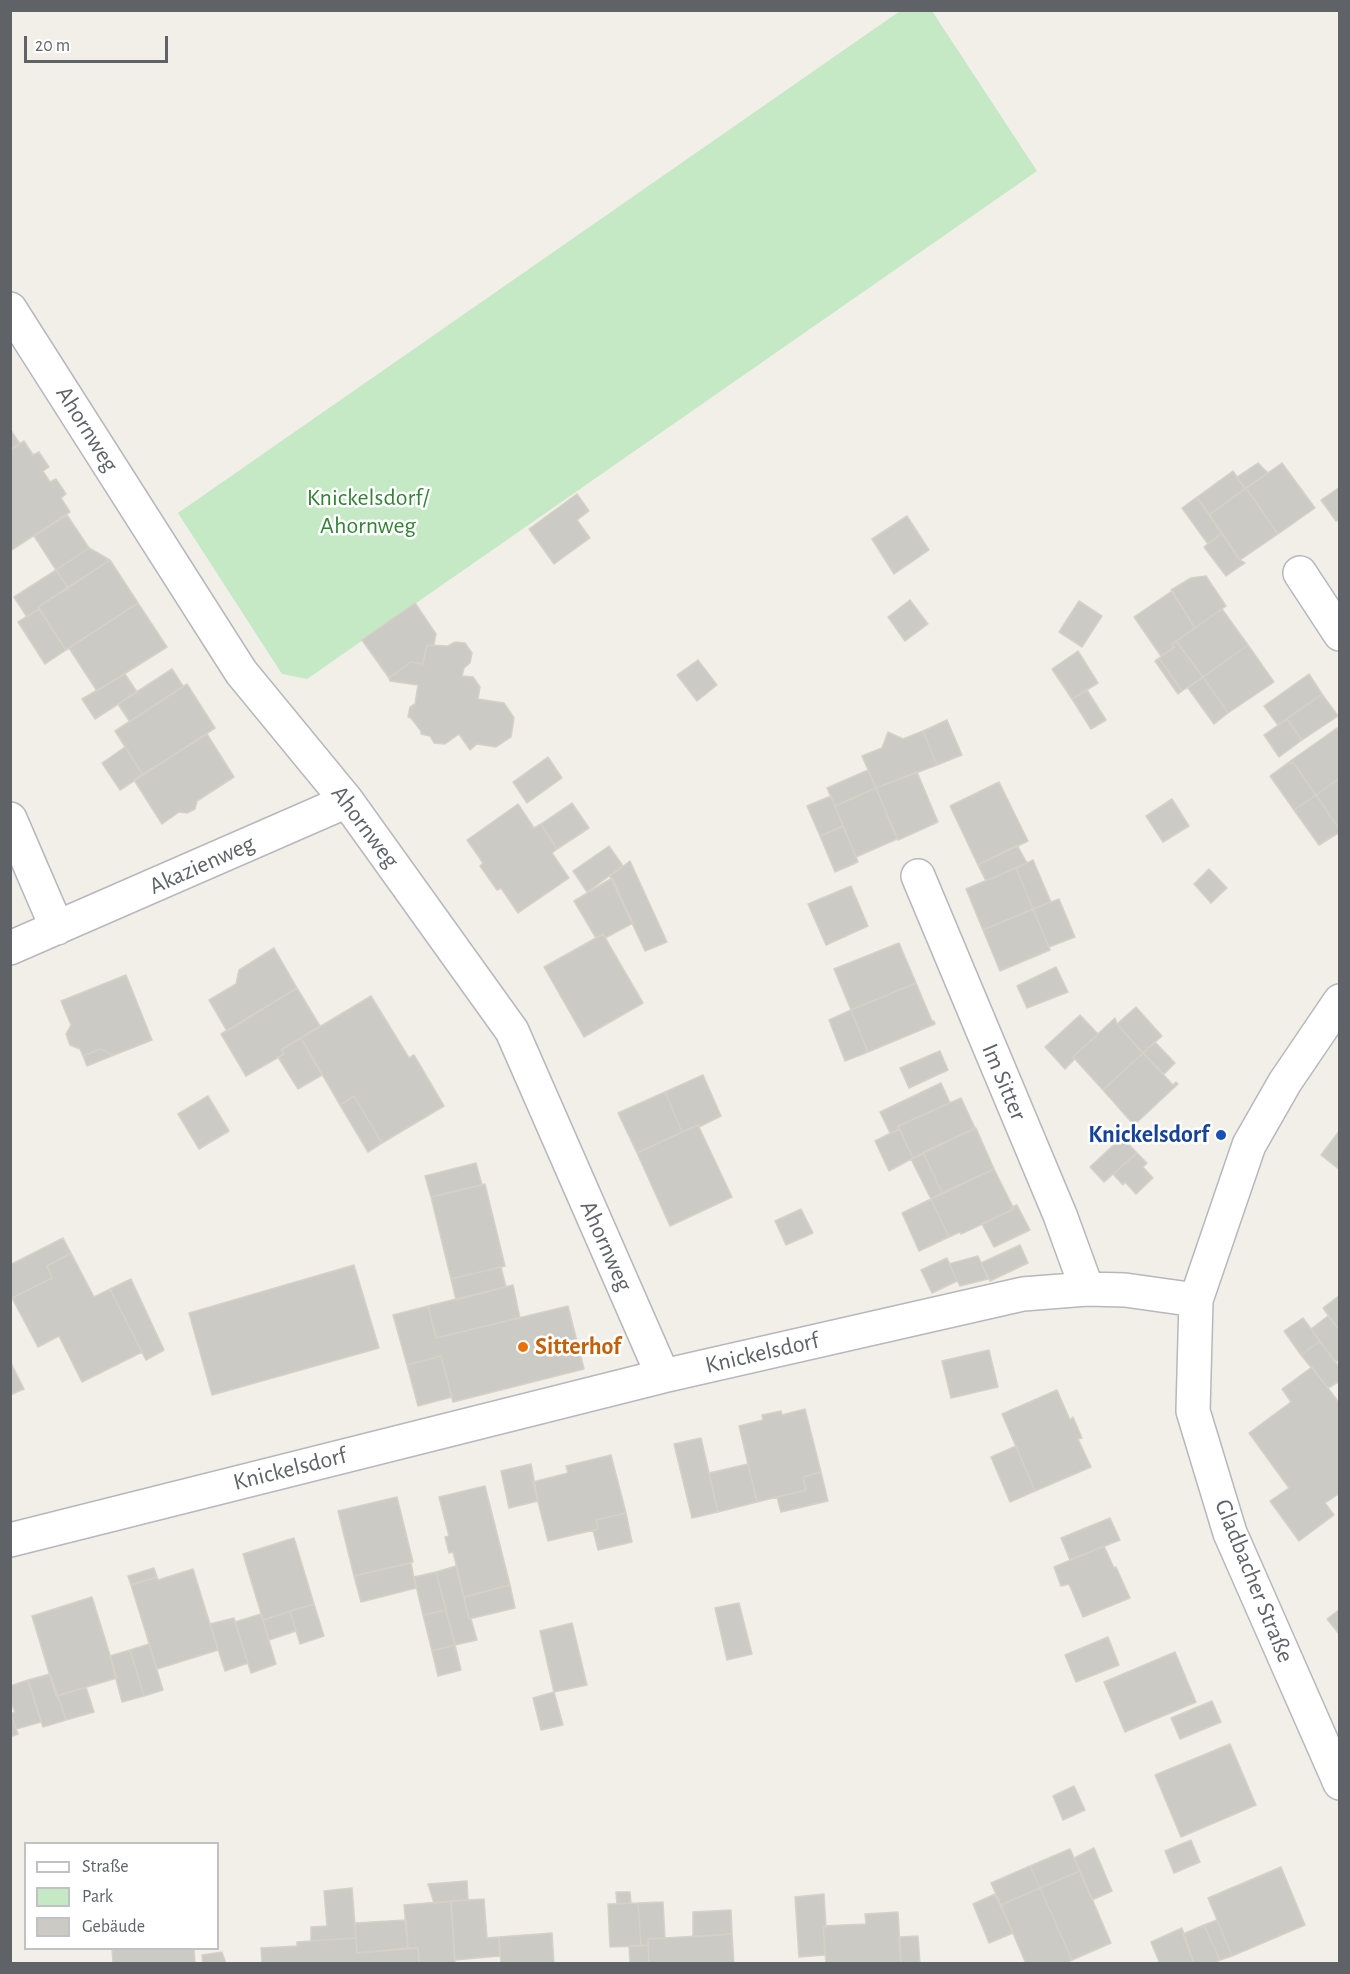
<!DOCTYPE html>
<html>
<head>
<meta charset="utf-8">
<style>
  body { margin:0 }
  #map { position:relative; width:1350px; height:1974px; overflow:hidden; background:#f1efe8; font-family:"Alegreya Sans",sans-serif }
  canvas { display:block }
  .frame { position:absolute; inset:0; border:12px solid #5f6368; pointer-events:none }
  .legend { position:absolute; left:24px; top:1842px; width:195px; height:108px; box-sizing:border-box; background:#fff; border:2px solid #bfc1c3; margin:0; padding:8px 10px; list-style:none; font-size:18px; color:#5f6368 }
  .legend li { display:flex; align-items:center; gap:12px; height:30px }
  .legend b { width:30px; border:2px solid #bfc1c3 }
  .scale { position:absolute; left:24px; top:36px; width:144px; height:27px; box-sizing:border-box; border:3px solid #5f6368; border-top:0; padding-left:8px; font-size:18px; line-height:21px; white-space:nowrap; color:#5f6368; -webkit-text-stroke:4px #fff; paint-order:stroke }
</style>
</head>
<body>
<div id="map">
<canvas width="1350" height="1974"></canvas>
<div class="frame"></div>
<ul class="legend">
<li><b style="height:8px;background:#fff"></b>Straße</li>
<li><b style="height:16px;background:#c5e8c5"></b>Park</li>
<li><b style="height:16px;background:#cccac5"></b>Gebäude</li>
</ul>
<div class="scale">20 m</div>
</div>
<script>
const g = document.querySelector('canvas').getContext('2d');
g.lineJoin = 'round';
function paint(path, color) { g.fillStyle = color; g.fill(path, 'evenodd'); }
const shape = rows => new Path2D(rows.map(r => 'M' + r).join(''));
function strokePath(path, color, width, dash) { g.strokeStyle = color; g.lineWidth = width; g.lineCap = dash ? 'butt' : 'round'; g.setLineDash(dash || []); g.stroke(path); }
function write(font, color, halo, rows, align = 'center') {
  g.font = font + ' "Alegreya Sans",sans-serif'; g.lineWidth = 5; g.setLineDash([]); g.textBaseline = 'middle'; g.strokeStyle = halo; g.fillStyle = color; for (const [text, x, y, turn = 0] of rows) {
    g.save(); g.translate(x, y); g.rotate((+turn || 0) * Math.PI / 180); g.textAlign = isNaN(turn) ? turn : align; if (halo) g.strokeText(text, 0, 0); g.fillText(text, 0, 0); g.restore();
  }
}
const green = shape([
  [900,11,932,11,1037,171,307,679,282,674,178,513]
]);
const building = shape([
  [10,429,20,444,10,450,10,429],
  [24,441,33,455,39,452,49,467,43,471,50,482,56,479,66,494,61,498,70,512,10,551,10,450,24,441],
  [1258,463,1268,473,1245,489,1237,477,1258,463],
  [1282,463,1315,508,1278,534,1246,488,1282,463],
  [1233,471,1245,489,1209,515,1197,497,1233,471],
  [1340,487,1340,519,1336,521,1321,500,1340,487],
  [1246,488,1278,534,1240,560,1209,515,1246,488],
  [577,494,589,511,577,520,590,538,554,564,529,529,577,494],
  [1197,497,1222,533,1208,544,1182,508,1197,497],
  [67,515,89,548,56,570,34,536,67,515],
  [907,516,929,550,894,574,872,539,907,516],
  [1222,533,1240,560,1245,563,1226,576,1204,547,1222,533],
  [89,548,110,560,68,588,56,570,89,548],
  [110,560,138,603,66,650,38,607,110,560],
  [56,570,68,588,38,607,39,609,27,617,14,597,56,570],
  [1206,576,1226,606,1195,628,1171,590,1191,578,1206,576],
  [1172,591,1195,628,1172,644,1175,647,1161,656,1134,617,1172,591],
  [910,600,928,624,905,641,888,617,910,600],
  [1079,601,1102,616,1082,647,1059,632,1079,601],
  [138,603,167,647,97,691,69,648,138,603],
  [415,603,436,634,434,644,433,646,427,645,423,664,411,662,389,678,362,640,415,603],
  [39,609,66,650,45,664,18,622,39,609],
  [1222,609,1248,645,1203,677,1176,641,1222,609],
  [1176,641,1203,677,1182,691,1159,658,1175,647,1172,644,1176,641],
  [455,642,465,643,472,653,470,663,464,668,462,676,473,677,480,687,478,699,504,703,514,718,511,737,496,747,477,744,470,750,459,734,445,744,434,743,430,736,421,734,421,731,411,718,408,717,410,707,415,704,418,685,390,681,389,678,411,662,423,664,427,645,448,646,455,642],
  [1248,645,1274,682,1228,713,1203,677,1248,645],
  [1078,651,1098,683,1072,699,1052,669,1078,651],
  [1159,658,1182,691,1178,694,1155,661,1159,658],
  [698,660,717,685,697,701,677,675,698,660],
  [172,669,183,686,130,722,118,704,172,669],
  [125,674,137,692,95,719,82,699,125,674],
  [1309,674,1322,694,1278,725,1264,706,1309,674],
  [1203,677,1228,713,1214,724,1188,688,1203,677],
  [187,684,215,728,143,775,115,731,187,684],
  [1087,690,1106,720,1091,729,1072,699,1087,690],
  [1322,694,1338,716,1302,740,1287,719,1322,694],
  [1287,719,1302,740,1279,757,1264,735,1287,719],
  [947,720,962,755,937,765,923,731,947,720],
  [1337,728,1340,735,1340,778,1316,795,1293,762,1291,764,1289,762,1337,728],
  [923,731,937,765,876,788,862,756,882,748,888,732,903,739,923,731],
  [207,734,234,777,197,801,195,809,187,813,179,812,162,824,134,780,207,734],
  [125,747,143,775,120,790,102,763,125,747],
  [548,757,562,778,527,803,513,782,548,757],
  [1289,762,1291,764,1293,762,1316,795,1294,810,1270,776,1289,762],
  [868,770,876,788,835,806,827,788,868,770],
  [917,772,938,822,898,840,876,788,917,772],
  [1340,778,1340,830,1316,795,1340,778],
  [999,782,1028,841,978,865,950,806,999,782],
  [876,788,897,839,856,857,835,806,876,788],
  [1316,795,1340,830,1340,832,1319,845,1294,810,1316,795],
  [831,796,843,826,820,836,807,806,831,796],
  [1172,799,1189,826,1163,842,1146,816,1172,799],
  [572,803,589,828,557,849,541,824,572,803],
  [518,804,534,828,541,824,557,849,552,853,569,878,518,913,501,888,497,890,480,866,483,863,467,840,518,804],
  [843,826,858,862,835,872,820,836,843,826],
  [1017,845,1027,863,986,881,978,865,1017,845],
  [609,846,623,866,587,892,573,871,609,846],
  [1033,860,1051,902,1033,909,1016,868,1033,860],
  [630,861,667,942,645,951,610,876,630,861],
  [1016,868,1033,909,983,930,966,889,1016,868],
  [1209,869,1227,888,1211,903,1194,884,1209,869],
  [612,878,633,923,605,938,603,934,596,938,574,901,612,878],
  [851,886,868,926,826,945,808,904,851,886],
  [1059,899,1075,937,1049,947,1033,909,1059,899],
  [1033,909,1050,950,1000,971,983,930,1033,909],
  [603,934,643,1003,584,1037,544,967,603,934],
  [899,943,916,983,851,1010,834,969,899,943],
  [274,948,297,988,227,1031,209,1000,236,984,239,970,274,948],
  [1056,967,1068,992,1027,1008,1017,986,1056,967],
  [126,975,152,1040,114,1055,100,1049,83,1056,80,1049,70,1045,66,1034,71,1025,61,1001,126,975],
  [916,983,932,1021,934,1021,935,1024,868,1052,851,1010,916,983],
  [297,988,320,1026,281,1050,284,1054,246,1076,221,1034,297,988],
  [371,996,409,1058,414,1055,444,1106,382,1143,354,1096,340,1105,301,1038,371,996],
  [1136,1007,1162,1036,1143,1053,1117,1024,1136,1007],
  [851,1010,868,1052,845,1061,829,1020,851,1010],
  [1080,1015,1098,1034,1073,1057,1075,1059,1065,1069,1045,1047,1080,1015],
  [1115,1018,1117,1024,1143,1053,1103,1090,1073,1057,1115,1018],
  [301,1038,322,1075,298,1089,278,1057,284,1054,281,1050,301,1038],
  [1155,1042,1175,1063,1164,1074,1143,1053,1155,1042],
  [100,1049,114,1055,87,1066,83,1056,100,1049],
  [940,1051,948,1070,909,1088,900,1068,940,1051],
  [1143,1053,1173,1085,1176,1082,1178,1084,1134,1125,1103,1090,1143,1053],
  [703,1075,721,1116,699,1127,698,1125,682,1132,665,1092,703,1075],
  [941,1083,950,1103,898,1126,899,1129,890,1133,880,1112,941,1083],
  [665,1092,682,1132,637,1153,618,1113,665,1092],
  [208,1096,229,1131,199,1149,178,1114,208,1096],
  [354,1096,382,1143,368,1152,340,1105,354,1096],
  [961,1098,975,1128,913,1158,898,1126,961,1098],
  [698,1125,732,1197,670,1226,637,1153,698,1125],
  [976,1128,994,1169,942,1193,923,1152,976,1128],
  [899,1129,913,1158,889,1171,875,1141,899,1129],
  [1340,1130,1340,1170,1321,1155,1340,1130],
  [1122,1137,1137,1153,1104,1182,1090,1167,1122,1137],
  [1137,1153,1147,1163,1143,1167,1153,1178,1136,1194,1125,1182,1123,1185,1113,1174,1137,1153],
  [923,1154,925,1156,942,1193,931,1199,911,1159,923,1154],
  [476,1163,482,1185,431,1197,425,1176,476,1163],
  [994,1169,1014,1209,961,1234,960,1232,949,1237,931,1199,994,1169],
  [485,1184,505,1266,451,1279,431,1197,485,1184],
  [931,1199,949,1237,919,1251,902,1213,931,1199],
  [1017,1205,1030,1230,994,1247,982,1224,1014,1209,1012,1207,1017,1205],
  [801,1209,813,1233,786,1245,775,1221,801,1209],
  [63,1238,71,1253,47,1266,52,1278,12,1298,10,1294,10,1265,63,1238],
  [1020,1245,1028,1263,990,1281,981,1263,1020,1245],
  [71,1253,94,1297,110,1289,142,1352,82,1382,59,1336,38,1347,12,1298,52,1278,47,1266,71,1253],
  [978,1256,988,1279,960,1286,949,1264,978,1256],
  [947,1258,957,1281,932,1293,921,1270,947,1258],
  [354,1265,379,1348,212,1395,189,1313,354,1265],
  [501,1267,506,1287,456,1300,451,1279,501,1267],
  [131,1279,164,1350,146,1360,110,1289,131,1279],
  [513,1285,520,1318,436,1338,428,1306,513,1285],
  [1340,1295,1340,1331,1323,1308,1340,1295],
  [428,1306,436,1338,568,1306,584,1369,453,1402,441,1356,407,1365,393,1315,428,1306],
  [1328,1316,1340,1331,1340,1359,1335,1362,1311,1329,1328,1316],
  [1303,1318,1320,1341,1301,1355,1284,1331,1303,1318],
  [1320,1341,1340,1368,1340,1381,1328,1388,1301,1355,1320,1341],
  [989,1350,998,1387,951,1398,942,1361,989,1350],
  [441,1356,452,1397,418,1406,407,1365,441,1356],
  [10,1361,24,1389,10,1395,10,1361],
  [1312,1367,1340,1404,1340,1493,1325,1503,1334,1515,1299,1541,1270,1501,1289,1488,1249,1433,1291,1402,1282,1389,1312,1367],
  [1057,1390,1070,1420,1073,1417,1082,1438,1078,1439,1091,1467,1035,1491,1002,1414,1057,1390],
  [805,1409,821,1472,803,1477,806,1490,757,1502,739,1426,763,1420,762,1415,781,1411,782,1415,805,1409],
  [701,1438,718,1512,692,1518,674,1444,701,1438],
  [1016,1446,1035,1491,1010,1502,991,1457,1016,1446],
  [611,1455,626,1513,596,1520,598,1529,548,1541,533,1482,568,1473,566,1466,611,1455],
  [531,1464,538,1501,509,1508,501,1471,531,1464],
  [748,1464,757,1502,718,1512,709,1473,748,1464],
  [821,1472,828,1501,781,1512,777,1497,806,1490,803,1477,821,1472],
  [485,1486,510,1585,464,1597,453,1552,449,1553,445,1537,449,1536,439,1497,485,1486],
  [397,1497,413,1562,354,1576,338,1511,397,1497],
  [626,1513,632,1542,598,1550,593,1530,598,1529,596,1520,626,1513],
  [1110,1518,1120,1540,1070,1560,1061,1538,1110,1518],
  [294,1538,314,1604,263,1620,243,1554,294,1538],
  [1104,1546,1114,1568,1116,1567,1130,1598,1083,1617,1069,1584,1061,1586,1054,1567,1104,1546],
  [411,1563,416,1588,361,1602,354,1576,411,1563],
  [456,1566,469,1619,471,1619,477,1640,455,1645,436,1572,456,1566],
  [154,1568,157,1577,131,1585,128,1576,154,1568],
  [193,1569,218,1650,157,1669,131,1585,157,1577,158,1580,193,1569],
  [436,1572,446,1610,423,1615,414,1577,436,1572],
  [510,1585,515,1608,469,1619,464,1597,510,1585],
  [92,1597,117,1678,56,1696,32,1616,92,1597],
  [739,1603,752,1654,727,1660,715,1608,739,1603],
  [314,1604,324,1636,300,1644,290,1611,314,1604],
  [1340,1609,1340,1635,1327,1619,1340,1609],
  [446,1610,455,1645,432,1651,423,1615,446,1610],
  [290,1611,296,1631,269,1640,263,1620,290,1611],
  [261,1614,276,1664,251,1673,235,1622,261,1614],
  [234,1618,248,1663,225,1671,210,1624,234,1618],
  [572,1623,587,1685,554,1692,540,1631,572,1623],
  [1108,1637,1119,1665,1076,1682,1065,1655,1108,1637],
  [149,1644,163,1690,144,1696,130,1650,149,1644],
  [455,1645,461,1670,438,1676,432,1651,455,1645],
  [130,1650,144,1696,122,1702,110,1656,130,1650],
  [1175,1652,1196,1702,1125,1732,1104,1682,1175,1652],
  [50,1674,66,1720,43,1727,28,1680,50,1674],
  [28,1680,41,1722,16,1729,11,1714,15,1712,10,1700,10,1686,28,1680],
  [86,1687,94,1712,66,1720,58,1696,86,1687],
  [554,1692,563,1725,541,1730,533,1698,554,1692],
  [1212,1701,1221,1722,1180,1739,1171,1718,1212,1701],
  [11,1714,18,1734,10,1737,10,1715,11,1714],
  [1230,1744,1256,1805,1181,1837,1155,1775,1230,1744],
  [1074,1786,1085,1810,1063,1820,1053,1796,1074,1786],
  [1191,1840,1200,1862,1174,1873,1165,1851,1191,1840],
  [1094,1848,1112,1891,1092,1900,1074,1858,1094,1848],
  [1070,1849,1080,1871,1040,1888,1030,1866,1070,1849],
  [1030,1866,1040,1888,1001,1905,991,1883,1030,1866],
  [1281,1867,1305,1925,1232,1956,1208,1898,1281,1867],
  [1080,1871,1111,1943,1072,1960,1040,1888,1080,1871],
  [467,1881,468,1900,434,1903,428,1884,467,1881],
  [352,1888,356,1938,311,1941,311,1927,327,1926,324,1891,352,1888],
  [1040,1888,1072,1960,1063,1964,1026,1964,1001,1905,1040,1888],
  [616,1892,630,1892,631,1903,617,1904,616,1892],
  [824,1894,826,1927,823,1926,825,1955,799,1957,795,1897,824,1894],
  [995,1894,1013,1933,989,1943,973,1904,995,1894],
  [484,1899,487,1938,499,1937,500,1956,455,1960,451,1901,484,1899],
  [451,1901,455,1964,419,1964,418,1948,408,1948,404,1905,451,1901],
  [663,1902,665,1938,648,1939,648,1945,641,1946,638,1903,663,1902],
  [638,1903,641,1946,610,1947,608,1904,638,1903],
  [731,1910,732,1934,693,1937,693,1912,731,1910],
  [898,1912,901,1964,826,1964,823,1926,866,1924,865,1914,898,1912],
  [406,1920,408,1948,357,1953,355,1923,406,1920],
  [1217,1920,1232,1956,1220,1960,1204,1925,1217,1920],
  [1204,1925,1220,1960,1212,1964,1194,1964,1183,1934,1204,1925],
  [1182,1928,1194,1964,1160,1964,1151,1942,1182,1928],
  [552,1933,554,1964,501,1964,499,1937,552,1933],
  [732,1934,734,1964,649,1964,648,1939,732,1934],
  [918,1936,920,1964,901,1964,899,1937,918,1936],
  [356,1938,357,1953,418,1948,419,1964,262,1964,261,1948,297,1946,297,1942,356,1938],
  [648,1945,649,1964,630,1964,629,1946,648,1945],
  [112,1948,194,1948,195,1964,113,1964,112,1948],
  [222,1952,226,1964,203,1964,202,1955,222,1952]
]);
const street = shape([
  [10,309,241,672,347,801,512,1031,663,1376],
  [1300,573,1340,634],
  [10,819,57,928],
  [918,876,1060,1215,1087,1289],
  [10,948,347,801],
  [1340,1001,1285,1082,1249,1145,1196,1300,1193,1411,1230,1533,1340,1783],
  [10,1540,663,1376,1023,1294,1087,1289,1125,1290,1196,1300]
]);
const markers = [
  [1221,1135,6,"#1a4fb4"],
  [523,1347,6,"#e8710a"]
];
const streetNames = [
  ["Ahornweg",87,429,58],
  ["Ahornweg",365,827,53],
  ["Akazienweg",202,865,-24],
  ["Im Sitter",1004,1082,67],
  ["Ahornweg",606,1246,66],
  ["Knickelsdorf",762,1353,-13],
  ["Knickelsdorf",290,1469,-14],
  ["Gladbacher Straße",1254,1581,68]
];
const parkNames = [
  ["Knickelsdorf/",368,498],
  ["Ahornweg",368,526]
];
const transitNames = [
  ["Knickelsdorf",1209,1135]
];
const foodNames = [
  ["Sitterhof",535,1347]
];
paint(green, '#c5e8c5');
paint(building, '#cccac5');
strokePath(building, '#d6d1c6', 1.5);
strokePath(street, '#b5b8bc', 36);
strokePath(street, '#fff', 33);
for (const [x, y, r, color] of markers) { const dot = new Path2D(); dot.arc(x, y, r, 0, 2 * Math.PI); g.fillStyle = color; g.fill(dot); strokePath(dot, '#fff', 2); }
write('24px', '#5f6368', '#fff', streetNames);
write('24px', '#348238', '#fff', parkNames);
write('bold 24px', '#164399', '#fff', transitNames, 'right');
write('bold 24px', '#c56008', '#fff', foodNames, 'left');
</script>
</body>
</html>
